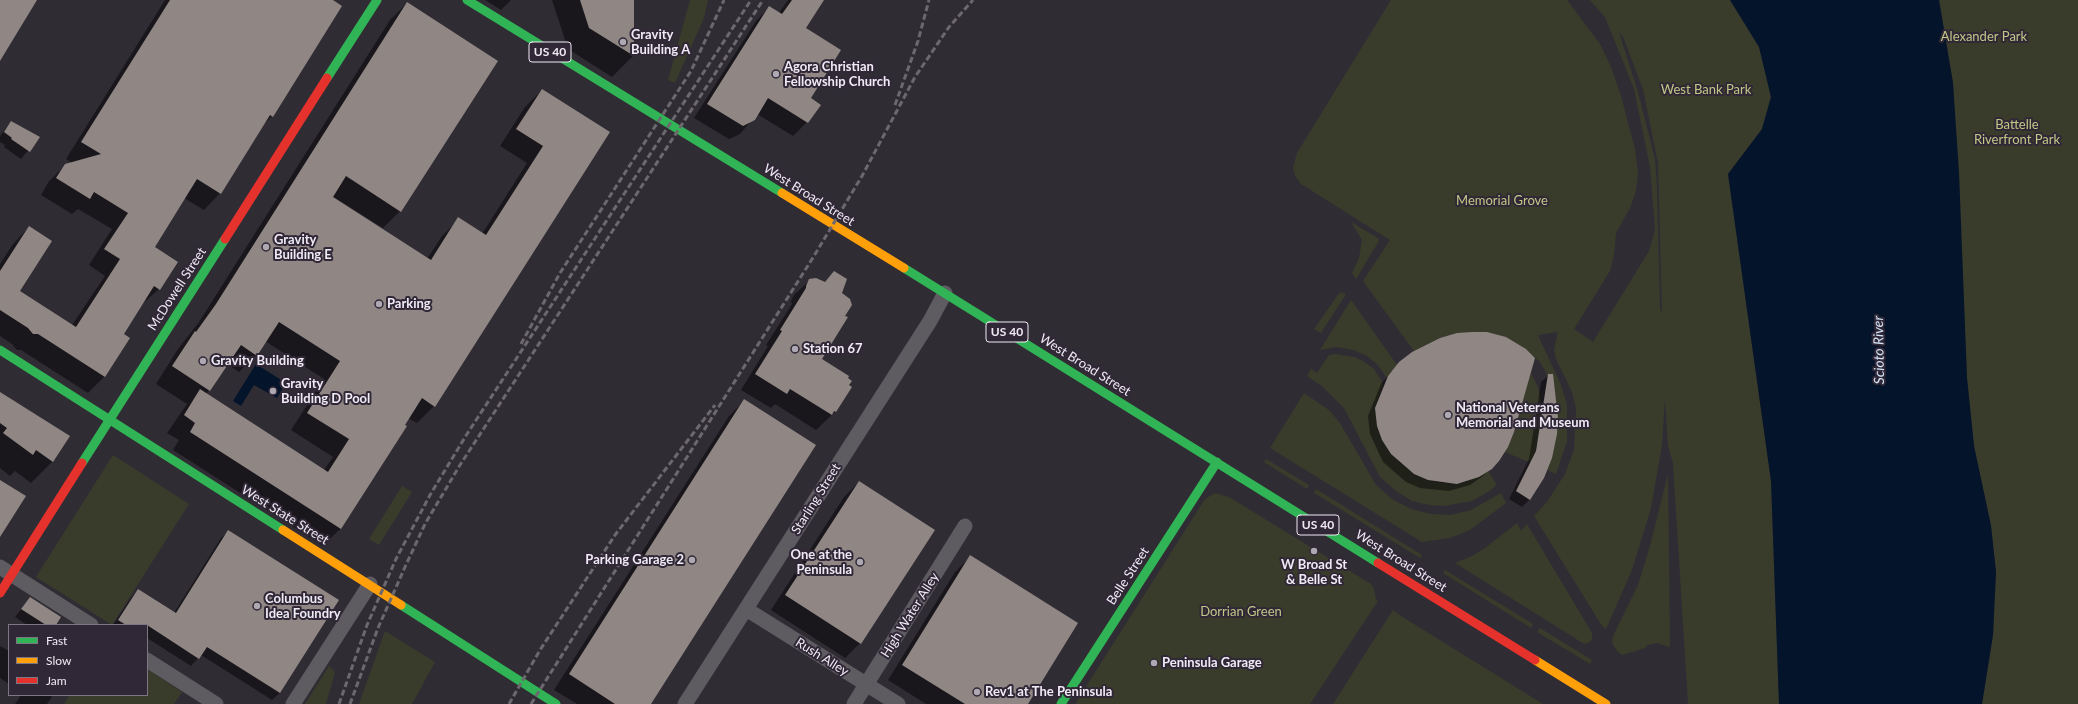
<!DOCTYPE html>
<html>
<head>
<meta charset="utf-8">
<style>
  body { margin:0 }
  #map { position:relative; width:2078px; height:704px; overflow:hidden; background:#302c34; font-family:Lato,sans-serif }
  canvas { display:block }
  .legend { position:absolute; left:8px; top:624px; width:140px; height:72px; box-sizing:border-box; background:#302837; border:1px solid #7d7683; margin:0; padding:5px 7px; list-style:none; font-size:12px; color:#f0eaf5 }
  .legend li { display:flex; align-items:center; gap:8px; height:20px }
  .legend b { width:20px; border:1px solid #7d7683 }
</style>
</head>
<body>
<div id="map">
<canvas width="2078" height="704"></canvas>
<ul class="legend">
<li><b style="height:5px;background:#30b455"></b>Fast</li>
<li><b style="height:5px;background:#ff9f0a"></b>Slow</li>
<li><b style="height:5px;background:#e5322d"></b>Jam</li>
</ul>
</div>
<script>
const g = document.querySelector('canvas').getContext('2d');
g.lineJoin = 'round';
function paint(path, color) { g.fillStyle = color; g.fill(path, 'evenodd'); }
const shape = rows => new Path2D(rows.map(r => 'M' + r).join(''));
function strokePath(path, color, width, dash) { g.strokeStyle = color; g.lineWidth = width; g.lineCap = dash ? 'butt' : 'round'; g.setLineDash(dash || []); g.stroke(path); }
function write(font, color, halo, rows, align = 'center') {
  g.font = font + ' Lato,sans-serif'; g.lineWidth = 4; g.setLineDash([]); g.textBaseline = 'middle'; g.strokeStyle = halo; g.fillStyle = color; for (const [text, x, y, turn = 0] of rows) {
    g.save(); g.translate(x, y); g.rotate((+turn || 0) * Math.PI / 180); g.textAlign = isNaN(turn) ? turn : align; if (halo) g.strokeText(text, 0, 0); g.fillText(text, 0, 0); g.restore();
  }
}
const green = shape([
  [690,0,708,0,704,18,675,83,668,80],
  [1391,0,1567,0,1600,44,1611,67,1621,96,1635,149,1638,172,1636,191,1630,208,1616,233,1614,255,1610,271,1574,329,1593,342,1649,251,1655,230,1650,167,1634,89,1605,17,1590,0,1730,0,1759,47,1771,97,1762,129,1728,174,1771,481,1779,704,1688,704,1673,463,1668,446,1665,398,1662,445,1651,508,1632,570,1606,629,1602,626,1534,516,1547,502,1565,474,1574,450,1576,409,1572,392,1556,359,1554,349,1558,332,1538,335,1561,385,1567,404,1567,441,1556,474,1547,470,1557,434,1556,398,1550,380,1540,362,1526,349,1506,337,1487,332,1457,333,1440,338,1414,351,1363,281,1390,240,1301,184,1295,176,1293,168,1297,153],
  [1619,32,1623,37,1643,89,1658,163,1662,314,1660,308,1657,189,1655,159,1638,92],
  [1939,0,2078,0,2078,704,1982,704,1993,635,1996,572,1991,525,1974,446,1967,378,1953,83],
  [1351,222,1378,238,1379,241,1356,279,1352,273,1359,258,1362,240],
  [1340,292,1346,294,1321,333,1314,329],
  [1351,300,1397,365,1387,378,1377,364,1367,356,1353,350,1336,347,1320,350],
  [1335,354,1354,357,1363,361,1373,368,1381,380,1383,385,1375,408,1382,440,1391,454,1402,465,1414,474,1428,480,1442,483,1466,482,1488,471,1497,485,1488,492,1472,501,1444,506,1429,505,1412,501,1396,491,1380,477,1344,408,1323,387,1307,376,1311,369,1317,373,1329,355],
  [1531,373,1538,387,1541,399,1541,423,1536,451,1531,463,1505,452,1514,432,1520,412,1521,395],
  [1304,393,1329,410,1340,423,1376,485,1392,499,1411,509,1431,514,1451,515,1471,510,1501,493,1506,503,1470,530,1450,538,1422,542,1270,448],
  [113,455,189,504,112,625,36,577],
  [1266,459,1309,485,1307,489,1264,462],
  [1668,474,1670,647,1657,643,1647,645,1645,648,1622,655,1618,652,1612,643,1613,636,1638,585,1650,546],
  [402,486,412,492,379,545,369,539],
  [1316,489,1422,555,1420,558,1314,493],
  [1215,493,1229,497,1371,584,1374,589,1376,600,1378,601,1310,704,1075,704,1205,499],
  [1517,523,1521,531,1527,524,1592,633,1592,639,1590,642,1585,644,1581,642,1455,563,1472,556,1485,548],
  [1445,570,1533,624,1531,628,1443,573],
  [1393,610,1401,616,1543,704,1333,704],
  [1540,628,1592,660,1590,664,1537,632],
  [385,631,435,662,412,704,359,704],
  [329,666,335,672,326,704,305,704],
  [147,669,182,692,174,704,64,704,70,695,147,695]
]);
const water = shape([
  [1730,0,1939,0,1953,83,1959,172,1967,378,1974,446,1991,526,1996,572,1993,635,1982,704,1779,704,1771,481,1728,174,1762,129,1771,97,1759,47],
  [256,364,286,383,277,398,254,385,241,406,233,401]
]);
const shadow = shape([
  [165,0,331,0,340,6,272,116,260,128,220,193,204,210,184,198,153,247,176,262,159,289,141,305,123,334,129,338,104,377,88,393,21,350,17,350,12,344,0,336,0,264,13,244,29,227,19,291,72,325,105,276,89,265,112,229,78,209,72,214,41,195,49,181,66,165,72,163,66,159],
  [485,0,511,0,501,10],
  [552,0,633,0,633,56,612,77,568,49],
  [788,0,823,0,804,29,809,99,807,122,793,136,757,114,740,134,729,139,694,118,756,21,770,7,779,13],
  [407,3,400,211,383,228,332,196,331,197,427,259,442,236,459,219,482,234,527,163,500,146,525,107,542,90,608,132,434,406,417,423,408,418,403,425,406,426,340,529,323,546,173,450,179,440,167,433,187,404,156,384,178,349,199,322,390,20],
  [265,341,324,379,291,430,333,457,324,470,206,394,227,364,239,372,256,355],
  [11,122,38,138,21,159,4,147,5,145,0,142,0,136],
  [834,272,821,360,836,411,816,430,775,404,771,408,741,390,768,346,766,345,792,304,791,301,794,295,810,280,824,283],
  [1392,371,1491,468,1483,476,1470,485,1449,491,1420,488,1406,482,1383,462,1370,434,1368,416,1381,384],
  [1549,375,1530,499,1522,507,1509,499,1529,459,1541,382],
  [0,393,53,461,31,483,15,471,10,476,0,468],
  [744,401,649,704,577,704,554,690,729,416],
  [859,482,933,530,860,643,845,658,771,610,844,497],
  [229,531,280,693,272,700,201,655,191,666,147,638,147,625,113,625,131,598,138,590,174,613,221,538],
  [970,557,1026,704,926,704,888,680,955,572],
  [30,598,55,625,27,625,15,617],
  [0,646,9,651,9,684,0,678],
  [21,695,53,695,47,704,12,704,15,704]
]);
const building = shape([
  [0,0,37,0,0,61],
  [170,0,333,0,342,6,273,117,270,115,221,194,197,179,155,247,178,262,160,290,154,286,124,334,130,338,105,377,38,334,33,334,28,328,0,310,0,271,29,226,52,241,20,291,76,327,120,259,104,249,128,213,94,192,90,199,56,178,65,164,101,154,81,142],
  [580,0,634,0,634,56,589,28],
  [792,0,824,0,806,28,841,50,811,98,821,105,808,123,768,98,755,120,743,126,707,104,769,6,782,14],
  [407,2,498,61,401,212,346,176,333,197,431,260,458,217,486,235,543,146,516,129,542,89,610,132,435,407,422,398,405,425,407,426,341,529,190,432,195,423,184,415,200,389,328,472,349,439,307,413,340,361,279,322,257,356,241,345,210,391,172,366,195,331,196,332,216,304],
  [11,121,40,137,30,152,11,139,12,138,4,132],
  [834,271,847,279,842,293,850,299,852,305,845,316,848,317,822,359,849,376,848,378,852,381,849,385,852,387,836,412,834,411,832,415,790,389,787,394,755,374,782,331,780,330,806,288,806,286,809,279,816,278,825,282],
  [1472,332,1487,332,1506,337,1526,349,1535,358,1514,432,1508,447,1499,461,1492,469,1479,477,1457,484,1428,480,1414,474,1391,454,1382,440,1377,426,1375,408,1388,376,1399,362,1412,352,1440,338,1457,333],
  [1548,374,1553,374,1558,418,1557,434,1552,458,1544,478,1530,500,1516,491,1536,451],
  [0,392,70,436,53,462,36,450,33,455,3,433,7,428,0,423],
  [744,399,816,445,651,704,615,704,569,674],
  [0,480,26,496,0,537],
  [859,481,935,530,861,644,785,595],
  [228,530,339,600,280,693,207,647,199,659,147,625,126,625,118,620,138,589,176,613],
  [970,555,1078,623,1028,704,965,704,902,665],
  [30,597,61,617,56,625,46,625,21,609]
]);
const street = shape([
  [0,567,91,625],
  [746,609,898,704],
  [147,660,216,704],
  [293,704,370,584],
  [685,704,930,321,945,293],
  [854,704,965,526]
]);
const fast = shape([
  [467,0,782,193],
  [327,78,377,0],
  [904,268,1378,563],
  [0,350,283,530],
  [82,463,225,239],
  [401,605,556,704],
  [1061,704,1217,462]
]);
const slow = shape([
  [782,193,904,268],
  [283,530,401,605],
  [1535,660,1606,704]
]);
const jam = shape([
  [225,239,327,78],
  [1378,563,1535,660],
  [0,593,82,463]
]);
const rail = shape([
  [895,105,918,41,929,0],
  [521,344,560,273,691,71,724,0],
  [339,704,367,625,396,559,430,495,467,434,751,0],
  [350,704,378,628,405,567,425,524,460,465,763,0],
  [509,704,540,650,615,535,715,405],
  [531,704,814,256,862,176,915,77,949,27,973,0]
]);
const markers = [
  [623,42,4,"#ada8b1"],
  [776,74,4,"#ada8b1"],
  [266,247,4,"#ada8b1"],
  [379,304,4,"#ada8b1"],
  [795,349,4,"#ada8b1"],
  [203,361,4,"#ada8b1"],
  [273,391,4,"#ada8b1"],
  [1448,415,4,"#ada8b1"],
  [1314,551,4,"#ada8b1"],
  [692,560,4,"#ada8b1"],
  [860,562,4,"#ada8b1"],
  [257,606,4,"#ada8b1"],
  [1154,663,4,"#ada8b1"],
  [977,692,4,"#ada8b1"]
];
const shields = [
  [550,52,42],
  [1007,332,42],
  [1318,525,42]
];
const shieldNames = [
  ["US 40",550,52],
  ["US 40",1007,332],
  ["US 40",1318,525]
];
const poiNames = [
  ["Gravity",631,35],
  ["Building A",631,50],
  ["Agora Christian",784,67],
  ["Fellowship Church",784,82],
  ["Gravity",274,240],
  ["Building E",274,255],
  ["Parking",387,304],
  ["Station 67",803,349],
  ["Gravity Building",211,361],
  ["Gravity",281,384],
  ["Building D Pool",281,399],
  ["National Veterans",1456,408],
  ["Memorial and Museum",1456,423],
  ["One at the",852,555,"right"],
  ["Peninsula",852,570,"right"],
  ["Parking Garage 2",684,560,"right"],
  ["W Broad St",1314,565,"center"],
  ["& Belle St",1314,580,"center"],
  ["Columbus",265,599],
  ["Idea Foundry",265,614],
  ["Peninsula Garage",1162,663],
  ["Rev1 at The Peninsula",985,692]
];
const parkNames = [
  ["Alexander Park",1984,37],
  ["West Bank Park",1706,90],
  ["Battelle",2017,125],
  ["Riverfront Park",2017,140],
  ["Memorial Grove",1502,201],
  ["Dorrian Green",1241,612]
];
const streetNames = [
  ["West Broad Street",809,195,32],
  ["McDowell Street",177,289,-57],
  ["West Broad Street",1085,365,32],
  ["Starling Street",816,499,-58],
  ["West State Street",285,515,32],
  ["West Broad Street",1401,561,32],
  ["Belle Street",1128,576,-57],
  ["High Water Alley",910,615,-58],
  ["Rush Alley",822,657,32]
];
const waterNames = [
  ["Scioto River",1879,350,-91]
];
paint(green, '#3a3c2b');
paint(water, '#04142a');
paint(shadow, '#0007');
paint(building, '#908785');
strokePath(street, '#5e5b61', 15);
strokePath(fast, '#30b455', 9);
strokePath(slow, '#ff9f0a', 9);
strokePath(jam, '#e5322d', 9);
strokePath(rail, '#6c686e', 3, [6, 3]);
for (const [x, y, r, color] of markers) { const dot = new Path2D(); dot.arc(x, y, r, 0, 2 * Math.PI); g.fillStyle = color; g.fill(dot); strokePath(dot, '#302837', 1.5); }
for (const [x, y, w] of shields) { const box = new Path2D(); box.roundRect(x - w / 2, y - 10, w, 20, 3); g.fillStyle = '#302837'; g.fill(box); strokePath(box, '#f0eaf5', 1); }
write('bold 12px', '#f0eaf5', null, shieldNames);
write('bold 13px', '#f0eaf5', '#302837', poiNames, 'left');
write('13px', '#c2c786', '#302837', parkNames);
write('13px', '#f0eaf5', '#302837', streetNames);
write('italic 14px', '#d3e5f9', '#302837', waterNames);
</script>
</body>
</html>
